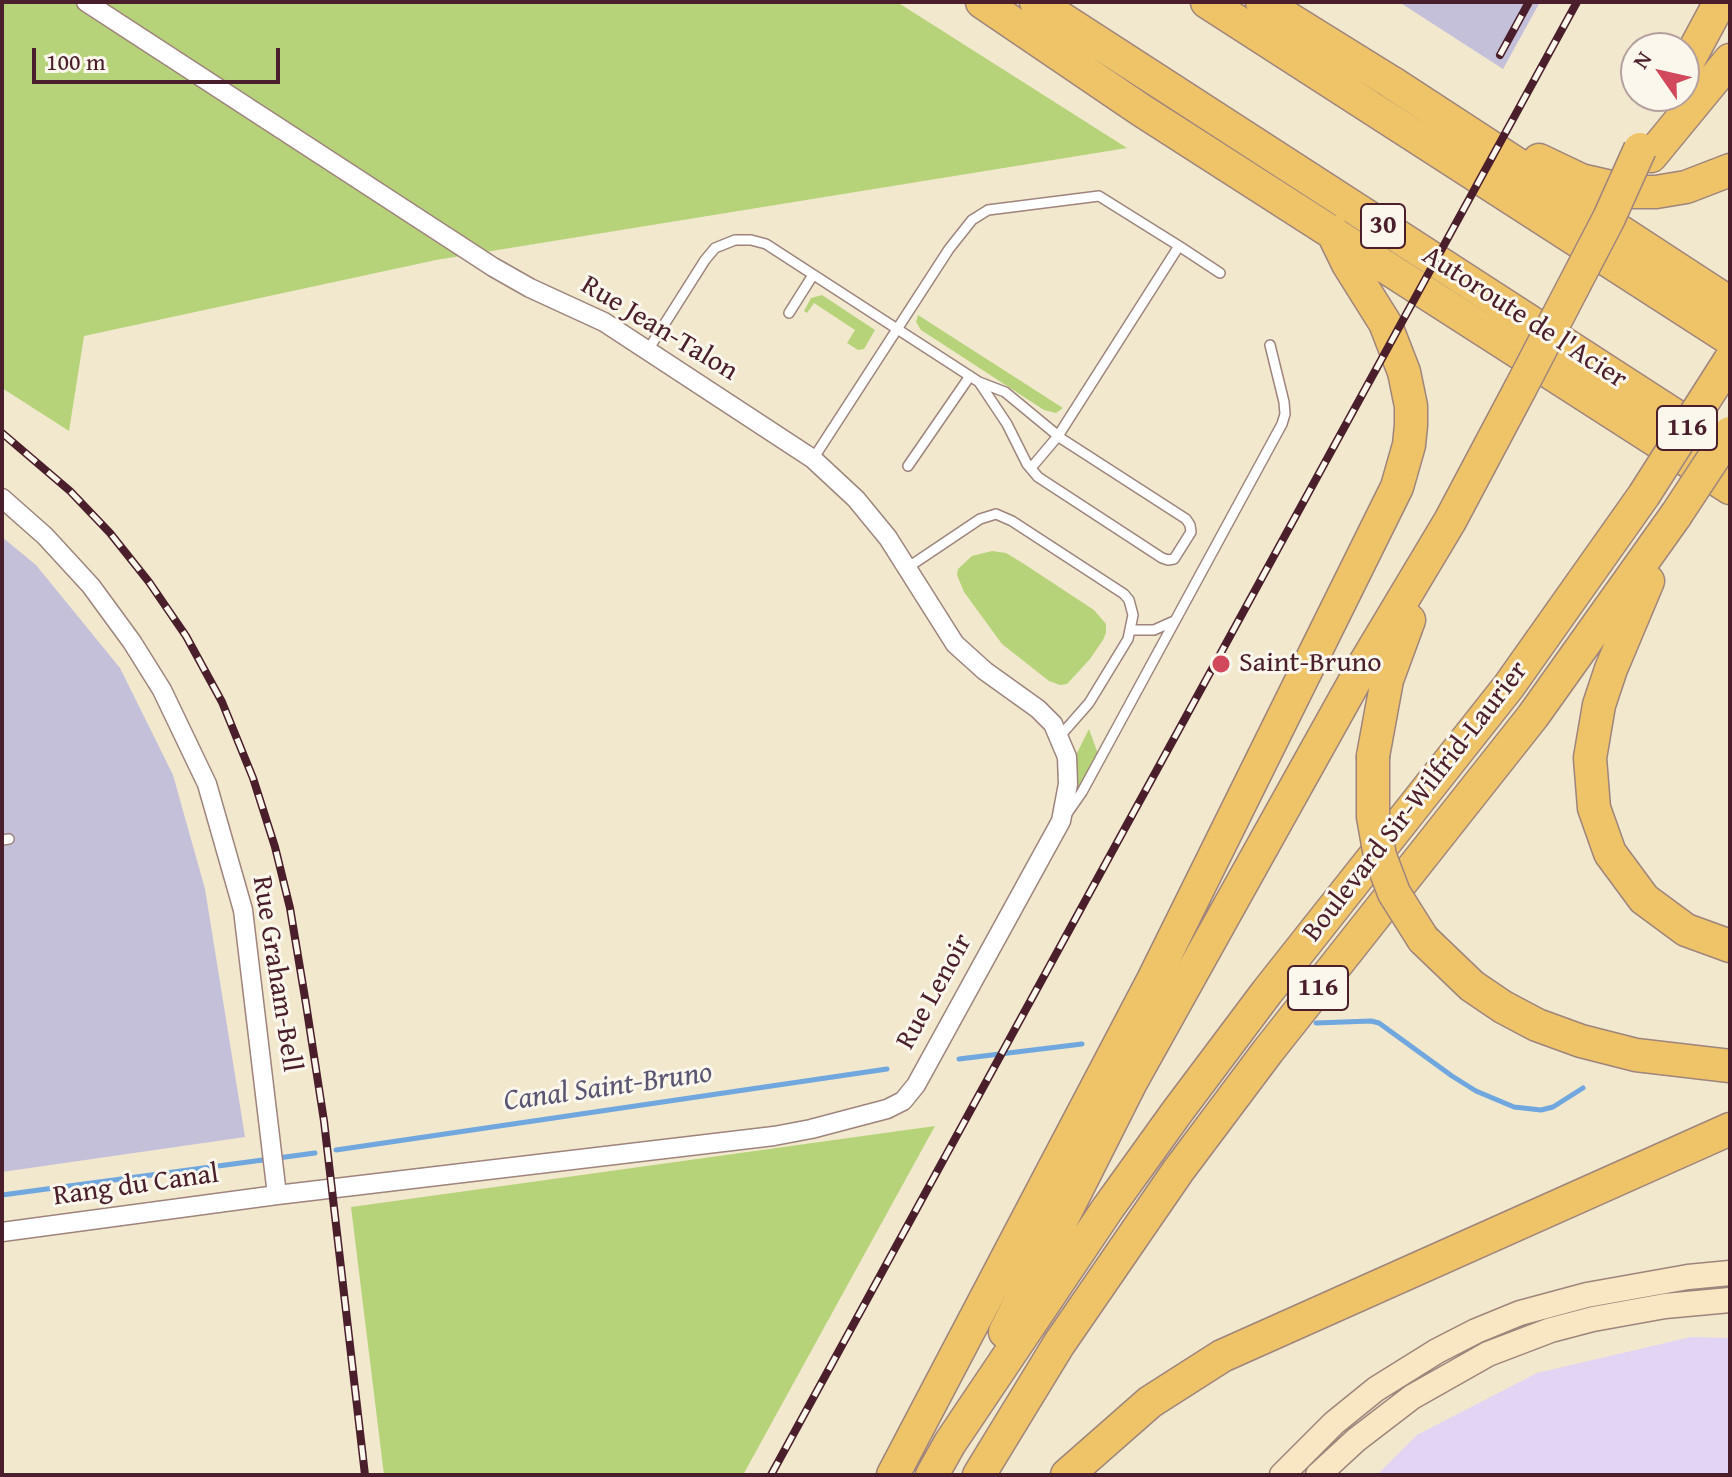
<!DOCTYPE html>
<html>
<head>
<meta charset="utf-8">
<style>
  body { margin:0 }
  #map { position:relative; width:1732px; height:1477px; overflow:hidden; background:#f1e8ce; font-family:"Gentium Book Plus",serif }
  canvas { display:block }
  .frame { position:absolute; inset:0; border:4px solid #4a1f2b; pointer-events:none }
  .north { position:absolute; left:1620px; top:32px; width:80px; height:80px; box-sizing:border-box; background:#fbf7ec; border:2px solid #b4a19f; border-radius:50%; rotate:304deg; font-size:22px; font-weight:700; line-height:32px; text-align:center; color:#4a1f2b }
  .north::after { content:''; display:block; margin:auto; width:28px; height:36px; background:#d1495b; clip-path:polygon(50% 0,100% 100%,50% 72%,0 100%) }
  .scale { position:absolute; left:32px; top:48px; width:248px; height:36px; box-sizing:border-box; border:4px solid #4a1f2b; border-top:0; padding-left:10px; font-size:24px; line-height:28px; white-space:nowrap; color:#4a1f2b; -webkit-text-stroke:6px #fbf7ec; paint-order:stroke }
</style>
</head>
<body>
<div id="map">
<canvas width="1732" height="1477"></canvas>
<div class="frame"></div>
<div class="north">N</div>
<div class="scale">100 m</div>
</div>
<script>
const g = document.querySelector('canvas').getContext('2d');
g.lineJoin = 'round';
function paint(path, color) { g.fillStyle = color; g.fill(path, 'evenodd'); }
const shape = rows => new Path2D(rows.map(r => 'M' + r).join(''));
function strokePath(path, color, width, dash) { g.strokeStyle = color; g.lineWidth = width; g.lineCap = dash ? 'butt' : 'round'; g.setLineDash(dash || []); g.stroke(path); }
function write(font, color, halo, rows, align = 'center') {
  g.font = font + ' "Gentium Book Plus",serif'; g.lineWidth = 6; g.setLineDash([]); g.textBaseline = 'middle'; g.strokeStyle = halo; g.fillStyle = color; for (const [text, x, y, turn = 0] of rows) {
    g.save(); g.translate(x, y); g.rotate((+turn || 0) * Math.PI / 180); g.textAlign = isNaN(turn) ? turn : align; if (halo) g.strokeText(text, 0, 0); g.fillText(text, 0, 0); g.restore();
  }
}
const built = shape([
  [1691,1337,1730,1338,1730,1475,1377,1475,1417,1435,1537,1373]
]);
const industrial = shape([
  [1399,2,1540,2,1503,69],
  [2,537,36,565,120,668,173,775,205,889,245,1137,2,1172]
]);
const green = shape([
  [2,2,897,2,1127,148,436,260,84,336,69,431,2,388],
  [822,295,875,330,864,349,858,350,847,343,855,330,814,303,807,313,804,311,811,298],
  [918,315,1063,408,1056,413,1044,410,921,330,916,322],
  [992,551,1006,553,1021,562,1094,610,1106,624,1106,633,1103,640,1090,659,1067,684,1060,685,1049,681,1002,644,964,592,957,575,958,569,972,556],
  [1089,729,1098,754,1077,792,1077,753],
  [935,1126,743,1475,384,1475,351,1207]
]);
const stream = shape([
  [1316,1023,1371,1021,1379,1023,1452,1076,1476,1091,1514,1107,1541,1110,1553,1107,1583,1088],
  [959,1059,1082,1044],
  [336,1150,887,1069],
  [2,1195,315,1153]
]);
const lane = shape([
  [1179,246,1220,273],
  [789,313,813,275],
  [648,350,705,260,715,248,735,240,751,240,766,244,979,382,1007,424,1027,464,1038,477,1162,558,1168,560,1174,559,1191,532,1190,525,1186,519,1062,439,1005,392,979,382],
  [813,459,949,249,972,220,988,210,1099,196,1179,246,1058,436,1031,468],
  [908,466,970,376],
  [907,568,980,519,996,514,1012,521,1124,594,1129,600,1133,615,1128,639,1089,703,1060,736],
  [1132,630,1154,630,1174,621],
  [1066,815,1082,792,1282,424,1285,414,1284,402,1270,345],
  [2,840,9,839]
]);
const street = shape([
  [2,498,45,536,91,586,132,642,162,690,207,784,243,910,277,1195],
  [2,1232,277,1195,774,1136,811,1129,887,1109,903,1101,916,1085,1061,821,1068,784,1067,757,1053,724,1038,709,985,671,955,644,888,538,856,499,813,459,604,322,530,288,493,267,86,2]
]);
const secondary = shape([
  [1282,1475,1334,1423,1376,1389,1437,1351,1476,1331,1520,1313,1587,1295,1688,1277,1730,1273],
  [1318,1475,1356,1440,1412,1397,1488,1354,1551,1330,1593,1319,1665,1306,1730,1300]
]);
const highway = shape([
  [982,2,1141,110,1730,488],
  [1036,2,1730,451],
  [1207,2,1730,339],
  [1262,2,1391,82,1730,303],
  [1684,69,1720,2],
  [1651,156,1730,60],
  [1539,160,1581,180,1633,192,1656,192,1686,187,1730,170],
  [1648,581,1611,669,1599,705,1590,758,1594,808,1610,853,1644,899,1686,930,1730,946],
  [1373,756,1387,680,1409,620],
  [1423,939,1472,986,1503,1007,1537,1025,1581,1041,1636,1055,1730,1066],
  [1005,1332,1130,1084,1362,668,1450,521,1520,389],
  [893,1475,1152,982,1397,487,1409,445,1411,425,1411,406,1404,372,1385,323,1348,264,1332,231],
  [932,1475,950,1443,1108,1208,1177,1112,1267,992,1509,686,1644,495],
  [979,1475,1059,1344,1178,1171,1268,1051,1533,716,1676,515],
  [1067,1475,1150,1402,1222,1356,1730,1129]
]);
const rail = shape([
  [1500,55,1529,2],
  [2,433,70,491,110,533,149,582,186,636,222,702,253,778,275,847,290,908,306,1004,324,1121,365,1475],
  [771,1475,1577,2]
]);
const highwayBridge = shape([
  [1520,389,1609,218,1640,149],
  [1644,495,1730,360],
  [1676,515,1730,433],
  [1373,756,1373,817,1380,856,1394,893,1423,939]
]);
const markers = [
  [1221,664,10,"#d1495b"]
];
const shields = [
  [1383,226,44],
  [1687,428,60],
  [1318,988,60]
];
const shieldNames = [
  ["30",1383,226],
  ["116",1687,428],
  ["116",1318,988]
];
const streetNames = [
  ["Autoroute de l'Acier",1524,318,33],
  ["Rue Jean-Talon",659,329,31],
  ["Boulevard Sir-Wilfrid-Laurier",1416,802,-52],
  ["Rue Graham-Bell",276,974,81],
  ["Rue Lenoir",935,992,-61],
  ["Rang du Canal",136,1186,-8]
];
const poiNames = [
  ["Saint-Bruno",1239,664]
];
const waterNames = [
  ["Canal Saint-Bruno",608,1088,-8]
];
paint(built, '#e2d4f3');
paint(industrial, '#c5c0da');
paint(green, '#b7d379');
strokePath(stream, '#6fa7de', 5);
strokePath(lane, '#9e847c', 12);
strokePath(street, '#9e847c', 21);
strokePath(secondary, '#9e847c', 27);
strokePath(highway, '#9e847c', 35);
strokePath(lane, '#fff', 9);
strokePath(street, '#fff', 18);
strokePath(secondary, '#f9e7c3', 24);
strokePath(highway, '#efc469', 32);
strokePath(rail, '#4a1f2b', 8);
strokePath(rail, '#fbf7ec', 5, [15]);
strokePath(highwayBridge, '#9e847c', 35, []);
strokePath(highwayBridge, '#efc469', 32);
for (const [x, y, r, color] of markers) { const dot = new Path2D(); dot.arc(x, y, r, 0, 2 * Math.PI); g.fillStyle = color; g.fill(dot); strokePath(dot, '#fbf7ec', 3); }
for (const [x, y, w] of shields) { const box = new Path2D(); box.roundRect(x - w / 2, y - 22, w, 44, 6); g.fillStyle = '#fbf7ec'; g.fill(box); strokePath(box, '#4a1f2b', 2); }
write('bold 26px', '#4a1f2b', null, shieldNames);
write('28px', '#4a1f2b', '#fbf7ec', streetNames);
write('28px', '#4a1f2b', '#fbf7ec', poiNames, 'left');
write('italic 30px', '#595573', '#fbf7ec', waterNames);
</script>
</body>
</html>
